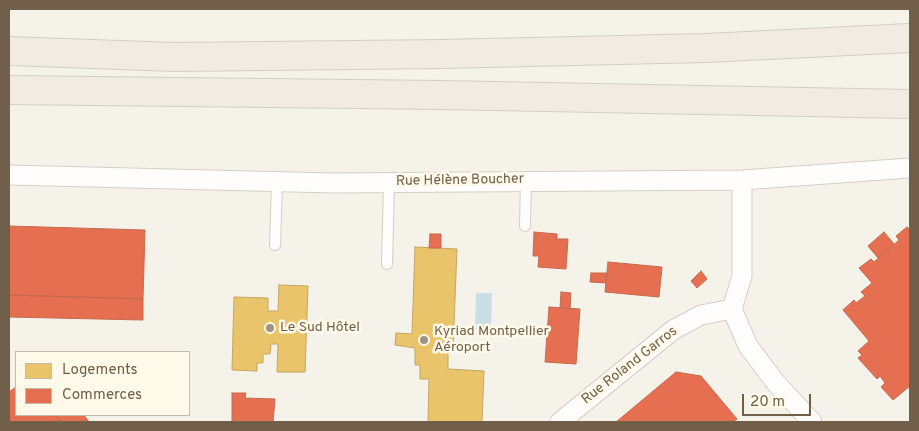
<!DOCTYPE html>
<html>
<head>
<meta charset="utf-8">
<style>
  body { margin:0 }
  #map { position:relative; width:919px; height:431px; overflow:hidden; background:#f5f2e9; font-family:Overpass,sans-serif }
  canvas { display:block }
  .frame { position:absolute; inset:0; border:10px solid #725f4a; pointer-events:none }
  .legend { position:absolute; left:15px; top:351px; width:175px; height:65px; box-sizing:border-box; background:#fef9e9; border:1px solid #c6bba9; margin:0; padding:6px 9px; list-style:none; font-size:15px; color:#725f4a }
  .legend li { display:flex; align-items:center; gap:10px; height:25px }
  .legend b { width:25px; border:1px solid #c6bba9 }
  .scale { position:absolute; left:742px; top:394px; width:69px; height:22px; box-sizing:border-box; border:2px solid #725f4a; border-top:0; padding-left:6px; font-size:15px; line-height:18px; white-space:nowrap; color:#725f4a; -webkit-text-stroke:4px #fef9e9; paint-order:stroke }
</style>
</head>
<body>
<div id="map">
<canvas width="919" height="431"></canvas>
<div class="frame"></div>
<ul class="legend">
<li><b style="height:14px;background:#e9c46a"></b>Logements</li>
<li><b style="height:14px;background:#e76f51"></b>Commerces</li>
</ul>
<div class="scale">20 m</div>
</div>
<script>
const g = document.querySelector('canvas').getContext('2d');
g.lineJoin = 'round';
function paint(path, color) { g.fillStyle = color; g.fill(path, 'evenodd'); }
const shape = rows => new Path2D(rows.map(r => 'M' + r).join(''));
function strokePath(path, color, width, dash) { g.strokeStyle = color; g.lineWidth = width; g.lineCap = dash ? 'butt' : 'round'; g.setLineDash(dash || []); g.stroke(path); }
function write(font, color, halo, rows, align = 'center') {
  g.font = font + ' Overpass,sans-serif'; g.lineWidth = 5; g.setLineDash([]); g.textBaseline = 'middle'; g.strokeStyle = halo; g.fillStyle = color; for (const [text, x, y, turn = 0] of rows) {
    g.save(); g.translate(x, y); g.rotate((+turn || 0) * Math.PI / 180); g.textAlign = isNaN(turn) ? turn : align; if (halo) g.strokeText(text, 0, 0); g.fillText(text, 0, 0); g.restore();
  }
}
const water = shape([
  [476,293,492,293,491,329,475,329]
]);
const homes = shape([
  [415,247,457,249,453,349,448,349,448,369,484,371,482,422,428,422,429,379,420,379,420,365,415,365,415,348,395,345,396,333,412,334,415,247],
  [279,285,308,286,305,372,277,372,278,344,271,344,270,354,263,354,263,363,257,363,257,371,232,370,234,297,268,298,268,311,278,311,279,285]
]);
const shops = shape([
  [9,226,145,230,143,299,9,295,9,226],
  [907,227,910,230,910,386,893,400,881,387,885,383,880,376,877,379,858,358,862,355,858,351,869,341,843,310,854,300,856,303,865,296,861,292,872,283,859,268,871,259,874,262,899,240,896,236,907,227],
  [534,232,557,234,557,239,568,239,566,269,538,267,539,256,533,256,534,232],
  [884,232,894,244,878,258,868,246,884,232],
  [430,234,441,234,441,248,429,248,430,234],
  [608,262,662,267,659,297,605,292,608,262],
  [701,271,707,279,697,288,691,281,701,271],
  [591,273,607,273,606,283,590,282,591,273],
  [561,292,571,293,570,309,560,308,561,292],
  [9,295,143,299,143,320,9,317,9,295],
  [549,307,580,309,576,364,545,362,549,307],
  [676,372,701,376,737,419,733,422,616,422,676,372],
  [16,387,16,415,55,415,61,422,9,422,9,392,16,387],
  [232,393,246,393,245,398,275,399,273,422,232,422,232,393],
  [55,415,84,415,89,422,61,422,55,415]
]);
const service = shape([
  [525,226,526,180],
  [275,245,277,182],
  [387,264,389,182]
]);
const minor = shape([
  [9,175,333,183,742,180,910,168],
  [742,180,742,276,732,309,748,346,776,383,812,422],
  [560,422,673,330,701,315,732,309]
]);
const trunk = shape([
  [9,51,175,57,442,54,706,48,910,38],
  [9,90,441,95,910,104]
]);
const markers = [
  [270,328,5,"#a09282"],
  [424,340,5,"#a09282"]
];
const streetNames = [
  ["Rue Hélène Boucher",460,181,-1],
  ["Rue Roland Garros",630,366,-38]
];
const poiNames = [
  ["Le Sud Hôtel",280,328],
  ["Kyriad Montpellier",434,332],
  ["Aéroport",434,348]
];
paint(water, '#cadee6');
paint(homes, '#e9c46a');
strokePath(homes, '#c5a660', 1);
paint(shops, '#e76f51');
strokePath(shops, '#c46a4f', 1);
strokePath(service, '#d4cfc6', 12);
strokePath(minor, '#d4cfc6', 21);
strokePath(trunk, '#d4cec5', 30);
strokePath(service, '#fefdfc', 10);
strokePath(minor, '#fefdfc', 19);
strokePath(trunk, '#f0ece4', 28);
for (const [x, y, r, color] of markers) { const dot = new Path2D(); dot.arc(x, y, r, 0, 2 * Math.PI); g.fillStyle = color; g.fill(dot); strokePath(dot, '#fef9e9', 2); }
write('14px', '#725f4a', '#fef9e9', streetNames);
write('14px', '#725f4a', '#fef9e9', poiNames, 'left');
</script>
</body>
</html>
